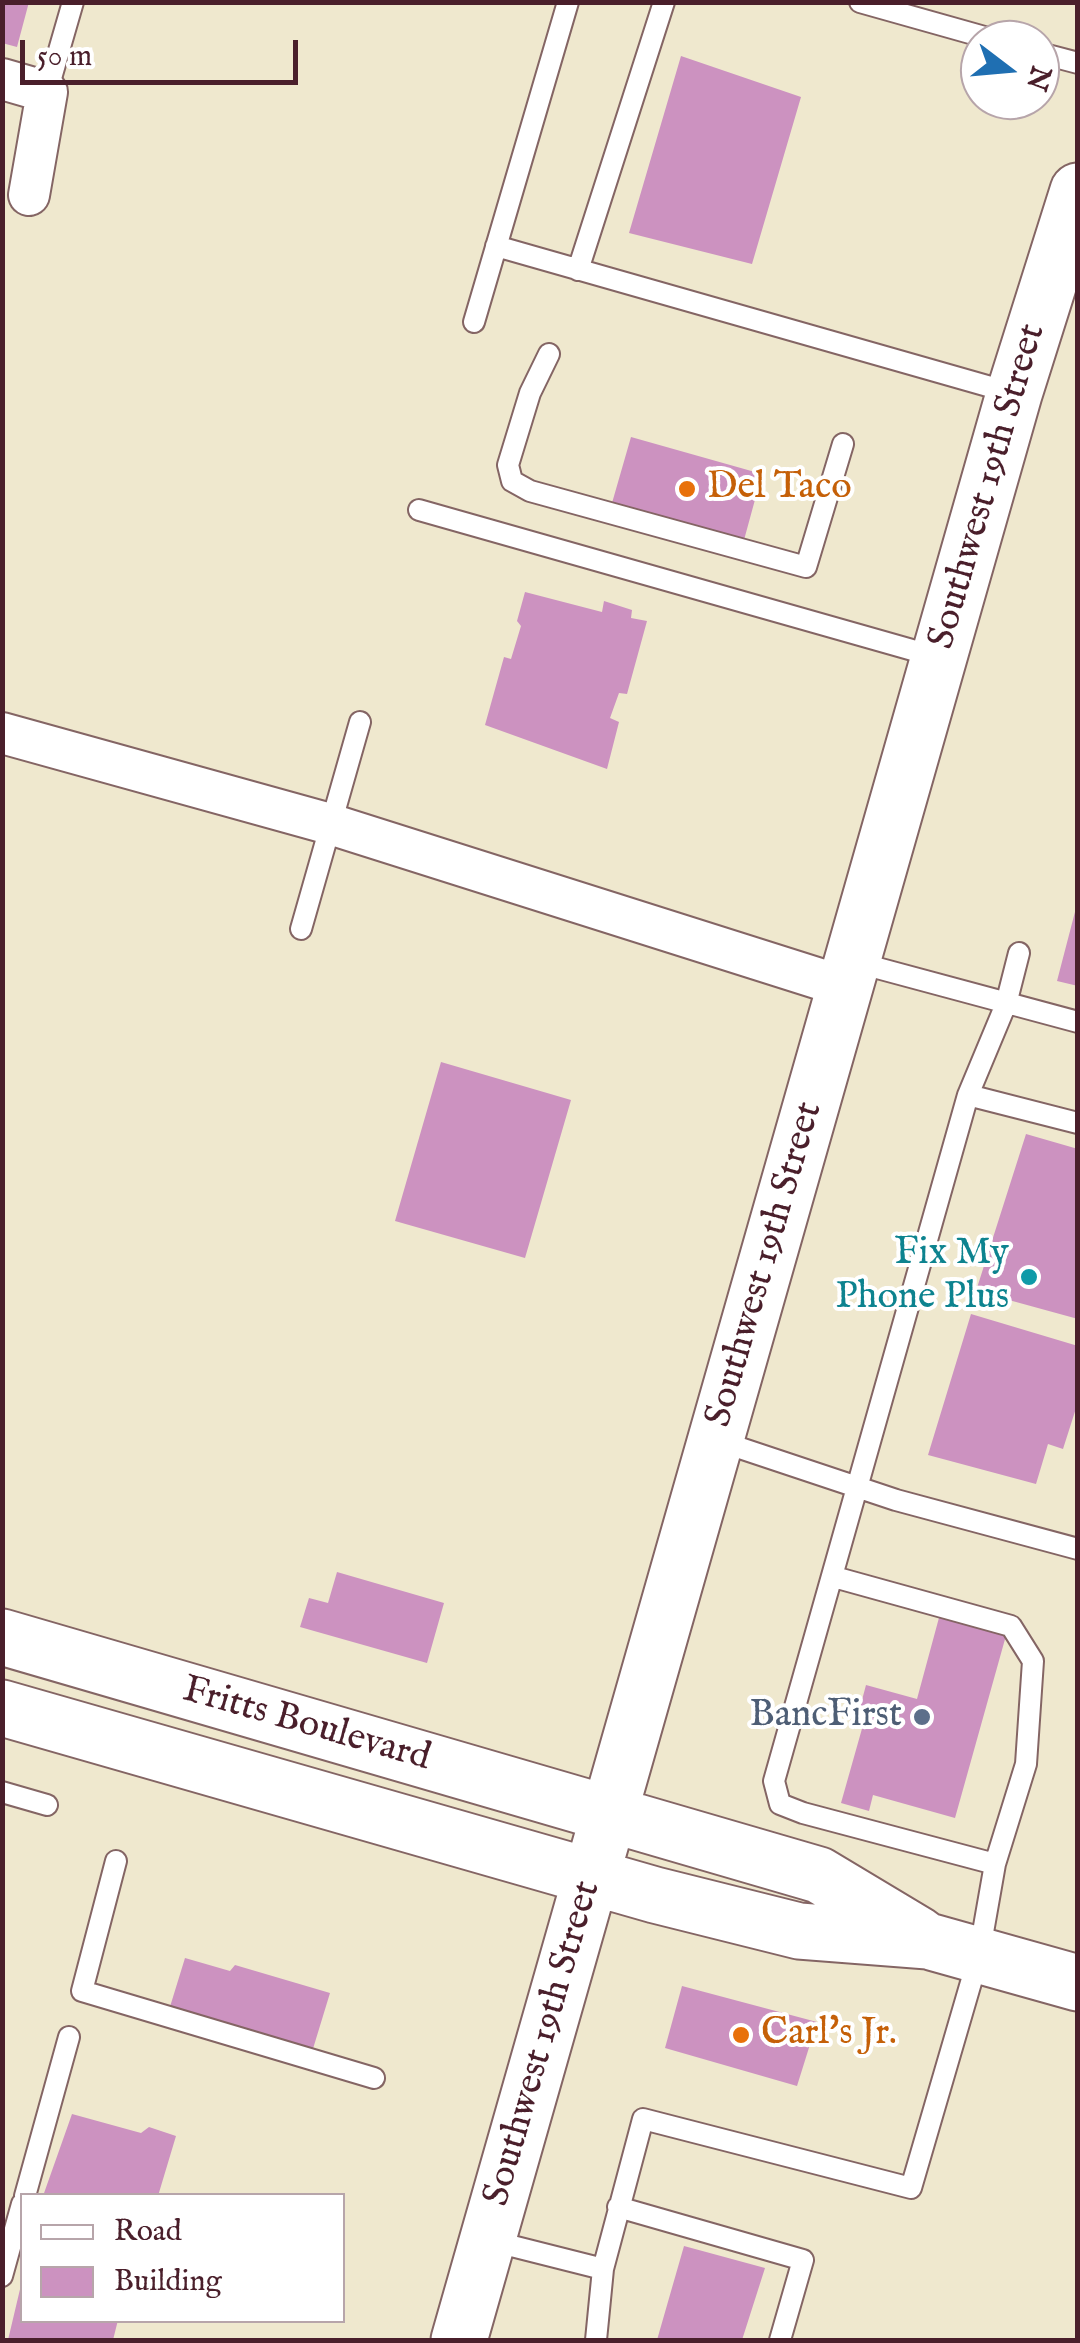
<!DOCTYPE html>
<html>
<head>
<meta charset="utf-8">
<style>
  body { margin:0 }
  #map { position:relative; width:1080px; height:2343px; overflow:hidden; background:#efe8ce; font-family:"IM FELL English",serif }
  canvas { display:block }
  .frame { position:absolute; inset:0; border:5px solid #4a1f2b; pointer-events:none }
  .legend { position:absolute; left:20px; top:2193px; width:325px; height:130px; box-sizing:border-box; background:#fff; border:2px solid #b7a5aa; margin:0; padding:12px 18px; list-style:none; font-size:30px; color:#4a1f2b }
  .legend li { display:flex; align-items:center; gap:20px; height:50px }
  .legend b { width:50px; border:2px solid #b7a5aa }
  .north { position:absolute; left:960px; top:20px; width:100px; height:100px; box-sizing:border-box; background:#fff; border:2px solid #b7a5aa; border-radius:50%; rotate:106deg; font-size:28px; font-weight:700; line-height:40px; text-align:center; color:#4a1f2b }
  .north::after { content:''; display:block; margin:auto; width:35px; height:45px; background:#1f6fb2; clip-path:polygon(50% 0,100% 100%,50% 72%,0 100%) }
  .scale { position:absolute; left:20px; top:40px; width:278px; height:45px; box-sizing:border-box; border:5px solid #4a1f2b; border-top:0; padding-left:12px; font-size:30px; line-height:35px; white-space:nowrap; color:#4a1f2b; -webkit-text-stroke:8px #fff; paint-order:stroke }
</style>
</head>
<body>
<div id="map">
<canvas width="1080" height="2343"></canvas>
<div class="frame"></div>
<ul class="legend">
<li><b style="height:12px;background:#fff"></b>Road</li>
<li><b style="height:28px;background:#cc92c0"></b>Building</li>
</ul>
<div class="north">N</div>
<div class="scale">50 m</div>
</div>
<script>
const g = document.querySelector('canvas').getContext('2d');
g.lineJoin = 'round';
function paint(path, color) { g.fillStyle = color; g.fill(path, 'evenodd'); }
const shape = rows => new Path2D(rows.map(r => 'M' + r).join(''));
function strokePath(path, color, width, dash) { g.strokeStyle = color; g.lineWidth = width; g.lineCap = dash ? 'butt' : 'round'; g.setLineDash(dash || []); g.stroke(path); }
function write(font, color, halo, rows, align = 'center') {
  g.font = font + ' "IM FELL English",serif'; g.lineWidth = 8; g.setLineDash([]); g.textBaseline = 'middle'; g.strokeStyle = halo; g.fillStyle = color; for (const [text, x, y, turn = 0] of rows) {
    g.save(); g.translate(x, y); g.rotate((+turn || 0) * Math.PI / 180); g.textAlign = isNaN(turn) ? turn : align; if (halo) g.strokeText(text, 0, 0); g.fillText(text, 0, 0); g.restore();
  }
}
const building = shape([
  [2,2,29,2,17,47,2,43],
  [681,56,801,97,752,264,629,233],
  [631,437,762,474,744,540,612,503],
  [525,592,602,612,604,601,632,610,631,618,647,621,627,694,619,693,610,718,619,722,607,769,485,725,504,657,511,659,521,626,517,621],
  [1076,908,1078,908,1078,986,1057,981],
  [441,1062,571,1100,525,1258,395,1221],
  [1026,1134,1078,1149,1078,1319,976,1291],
  [971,1314,1078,1346,1078,1402,1063,1449,1048,1444,1036,1484,928,1455],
  [337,1572,444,1603,427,1663,300,1627,309,1598,328,1603],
  [940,1614,1007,1632,955,1818,873,1795,869,1811,841,1803,865,1718,858,1715,866,1685,917,1699],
  [185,1958,230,1971,235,1965,330,1993,312,2052,169,2010],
  [682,1986,817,2022,797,2086,665,2048],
  [72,2114,141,2133,149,2127,176,2136,158,2196,43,2196],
  [684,2246,765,2268,742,2340,657,2340],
  [21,2285,22,2320,118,2320,113,2340,8,2340]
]);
const lane = shape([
  [860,2,995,40],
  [1040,53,1078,63],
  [47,92,73,2],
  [496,246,1012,393],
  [578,270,664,2],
  [474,322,568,2],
  [549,354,530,393,508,465,512,481,530,491,806,567,843,444],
  [419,510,937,657],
  [301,929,360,722],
  [855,962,1078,1022],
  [968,1095,1078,1123],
  [719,1441,896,1500,1078,1549],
  [834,1577,1011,1626,1033,1661,1026,1764,995,1864],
  [2,1792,47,1805],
  [116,1861,82,1991,374,2078],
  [25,2196,69,2037],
  [618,2207,803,2260,780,2340],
  [492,2241,603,2269,643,2119,911,2188,979,1955,995,1864,803,1813,780,1804,774,1781,968,1095,1006,1004,1019,953],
  [2,2276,22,2204],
  [596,2340,603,2269]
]);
const street = shape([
  [2,79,47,92,29,195],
  [2,733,330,824,845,987]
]);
const secondary = shape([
  [2,1637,819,1875,919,1935],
  [2,1708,655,1895,799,1931,928,1941,1078,1983],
  [459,2340,1014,394,1078,191]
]);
const markers = [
  [687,489,10,"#e8710a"],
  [1029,1277,10,"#0f9aa8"],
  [922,1717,10,"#5c6f8a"],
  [741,2035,10,"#e8710a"]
];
const streetNames = [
  ["Southwest 19th Street",989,487,-74],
  ["Southwest 19th Street",766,1265,-74],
  ["Fritts Boulevard",306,1726,16],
  ["Southwest 19th Street",544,2044,-74]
];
const foodNames = [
  ["Del Taco",707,489],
  ["Carl's Jr.",761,2035]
];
const cultureNames = [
  ["Fix My",1009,1255],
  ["Phone Plus",1009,1299]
];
const serviceNames = [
  ["BancFirst",902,1717]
];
paint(building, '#cc92c0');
strokePath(lane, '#846564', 24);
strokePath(street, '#846564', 44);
strokePath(secondary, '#846564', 59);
strokePath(lane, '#fff', 20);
strokePath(street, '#fff', 40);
strokePath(secondary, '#fff', 55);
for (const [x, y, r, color] of markers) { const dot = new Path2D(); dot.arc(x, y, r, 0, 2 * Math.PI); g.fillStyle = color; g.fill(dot); strokePath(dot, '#fff', 4); }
write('38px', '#4a1f2b', '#fff', streetNames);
write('38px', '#c56008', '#fff', foodNames, 'left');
write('38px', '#0d838f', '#fff', cultureNames, 'right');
write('38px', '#4e5e75', '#fff', serviceNames, 'right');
</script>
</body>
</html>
